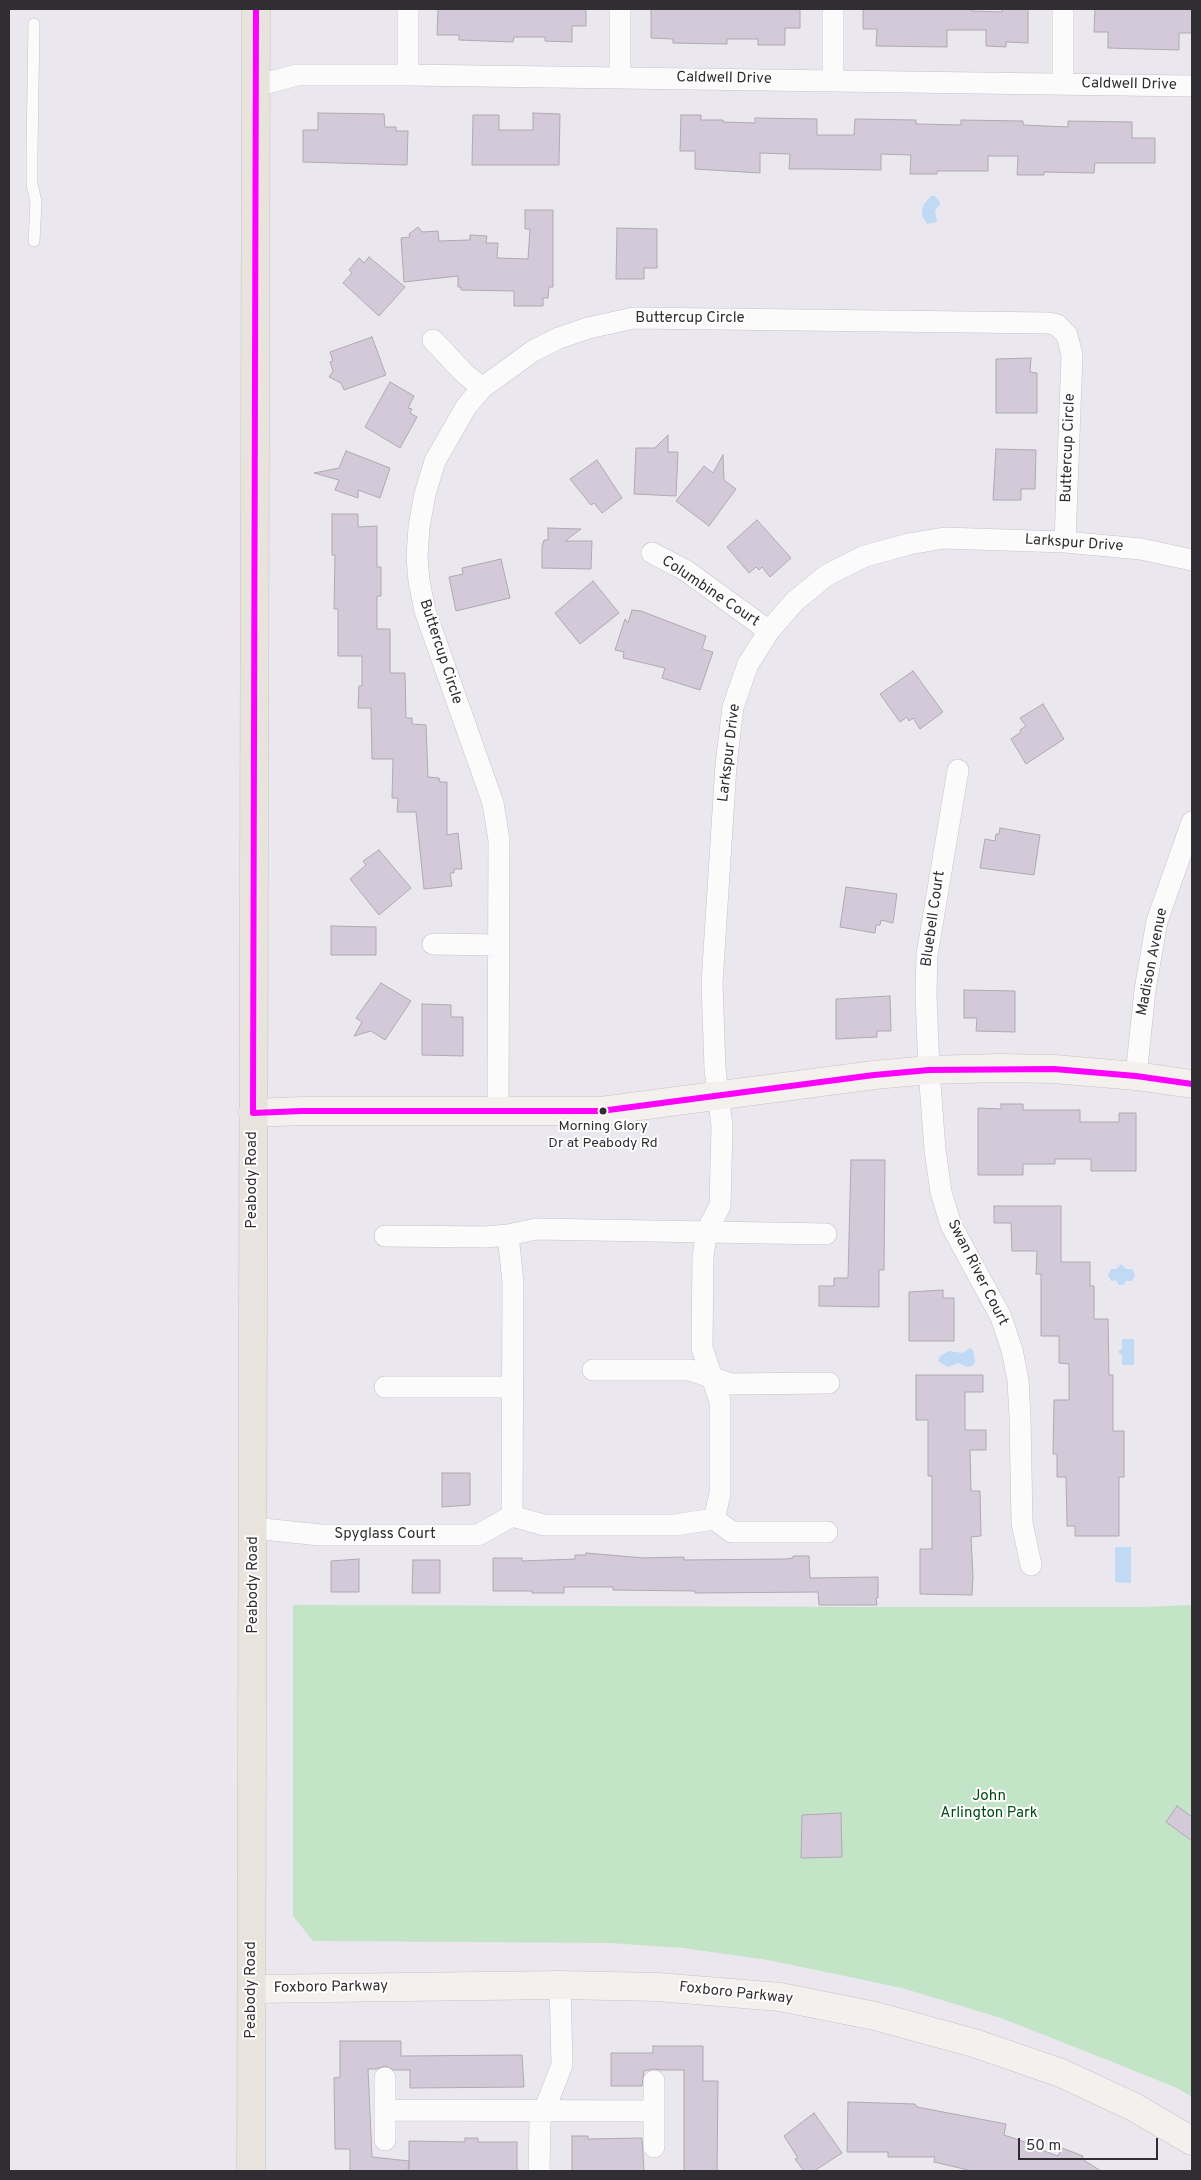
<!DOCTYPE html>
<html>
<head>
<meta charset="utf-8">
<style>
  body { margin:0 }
  #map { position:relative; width:1201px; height:2180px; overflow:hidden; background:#ebe7ee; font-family:Overpass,sans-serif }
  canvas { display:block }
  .frame { position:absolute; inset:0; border:10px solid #312e33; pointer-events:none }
  .scale { position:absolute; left:1018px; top:2138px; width:140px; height:22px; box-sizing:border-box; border:2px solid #312e33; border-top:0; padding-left:6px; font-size:15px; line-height:18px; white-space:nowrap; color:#312e33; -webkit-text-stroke:4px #fff; paint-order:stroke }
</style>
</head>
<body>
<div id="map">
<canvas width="1201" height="2180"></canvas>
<div class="frame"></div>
<div class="scale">50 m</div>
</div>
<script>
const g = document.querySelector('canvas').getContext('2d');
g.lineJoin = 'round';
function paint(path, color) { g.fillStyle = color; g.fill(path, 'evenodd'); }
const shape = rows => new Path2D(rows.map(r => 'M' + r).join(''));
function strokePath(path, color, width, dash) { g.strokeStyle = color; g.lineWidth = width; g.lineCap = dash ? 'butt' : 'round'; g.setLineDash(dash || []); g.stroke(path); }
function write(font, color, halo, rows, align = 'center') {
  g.font = font + ' Overpass,sans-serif'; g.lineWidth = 4; g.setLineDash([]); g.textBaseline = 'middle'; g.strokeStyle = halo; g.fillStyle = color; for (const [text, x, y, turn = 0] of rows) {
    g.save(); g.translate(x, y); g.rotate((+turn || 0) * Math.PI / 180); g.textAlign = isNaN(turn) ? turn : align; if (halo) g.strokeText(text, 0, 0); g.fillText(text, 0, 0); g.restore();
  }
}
const green = shape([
  [293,1605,898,1607,1141,1607,1192,1605,1192,2097,1177,2088,1115,2063,1001,2018,902,1988,768,1960,683,1948,610,1943,313,1941,293,1916]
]);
const water = shape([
  [931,196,935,196,940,202,940,205,935,210,937,222,927,224,922,216,922,210,924,204],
  [1121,1264,1126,1269,1132,1269,1135,1275,1132,1281,1126,1281,1123,1285,1119,1285,1116,1280,1111,1281,1108,1275,1111,1269,1116,1269],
  [1122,1339,1134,1339,1134,1365,1122,1365,1122,1355,1118,1352,1122,1348],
  [970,1348,973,1350,975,1362,972,1366,967,1367,958,1363,948,1367,938,1361,940,1356,949,1351,962,1353],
  [1115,1547,1131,1547,1131,1583,1115,1582]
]);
const building = shape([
  [438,9,586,9,586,26,572,26,572,42,545,41,545,37,514,37,513,42,459,40,459,35,437,35,438,9],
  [651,9,800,9,800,28,785,28,785,45,758,45,758,39,727,39,727,44,673,43,673,39,651,38,651,9],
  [863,9,972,9,972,11,1002,12,1002,9,1028,9,1028,43,1006,42,1006,47,986,46,986,30,947,30,947,47,876,46,877,29,863,29,863,9],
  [1095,9,1192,9,1192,33,1179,33,1179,50,1108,48,1108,32,1094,32,1095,9],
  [318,113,384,114,385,127,396,127,396,131,408,131,407,165,303,162,303,130,318,130,318,113],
  [533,113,560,114,559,165,472,165,473,115,499,115,499,130,533,130,533,113],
  [681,115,701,115,701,120,723,120,723,122,755,123,755,118,817,119,817,135,854,135,855,119,916,120,916,124,961,125,961,120,1023,121,1023,125,1068,127,1068,121,1132,122,1132,138,1155,138,1155,163,1095,163,1094,173,1044,172,1044,175,1017,175,1018,156,988,156,988,171,937,171,937,174,910,174,911,155,881,154,881,170,823,169,789,169,790,154,760,153,760,173,695,169,695,151,680,151,681,115],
  [525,210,553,210,553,287,549,287,548,298,543,298,543,306,514,306,514,291,461,290,461,287,458,287,458,276,404,282,401,238,410,237,409,234,418,227,422,232,438,231,439,241,470,240,470,235,487,236,486,243,498,243,497,258,528,259,530,229,525,229,525,210],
  [617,228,657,229,657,268,644,268,644,279,616,279,617,228],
  [369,257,405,287,379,316,343,283,352,273,349,270,359,258,364,263,369,257],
  [372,337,386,375,344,390,341,383,329,377,333,371,330,362,333,361,330,352,372,337],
  [1031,358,1030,372,1037,373,1037,413,996,413,996,359,1031,358],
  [390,382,414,396,408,408,412,409,410,413,417,417,400,448,365,427,390,382],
  [668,435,668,452,678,452,676,496,634,494,636,448,655,448,668,435],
  [996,449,1036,450,1035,489,1021,489,1021,500,993,500,996,449],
  [346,451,390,468,380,498,358,490,358,498,335,490,339,480,314,473,339,468,346,451],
  [723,455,724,480,736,489,709,526,676,501,704,466,713,473,723,455],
  [597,460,622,498,602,513,594,503,591,505,570,479,597,460],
  [332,514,358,514,358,527,377,526,377,567,381,567,381,596,377,596,377,629,390,629,390,673,405,673,406,718,412,718,412,724,426,725,428,777,439,778,440,782,447,782,447,835,458,833,462,869,454,869,454,873,450,873,452,886,424,889,416,812,397,812,398,798,392,798,393,759,372,759,371,708,358,708,359,686,362,686,362,656,338,656,338,609,334,609,335,555,332,555,332,514],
  [757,520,791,558,770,577,762,567,759,570,756,567,749,573,727,547,757,520],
  [548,528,581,529,565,541,592,541,591,569,542,568,542,546,544,540,548,540,548,528],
  [501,559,510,598,456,611,449,577,463,574,462,568,501,559],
  [593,581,619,613,580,644,555,613,593,581],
  [632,610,641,611,706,636,702,649,713,652,700,690,662,678,665,668,623,658,624,652,615,650,625,619,628,623,632,610],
  [913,671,943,712,920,729,913,718,909,721,907,717,900,722,880,694,913,671],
  [1043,704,1064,739,1026,764,1011,739,1021,732,1020,730,1026,726,1020,718,1043,704],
  [1000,828,1040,835,1034,875,980,868,985,839,995,841,996,834,999,834,1000,828],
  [379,850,411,888,379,915,350,879,366,865,363,861,379,850],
  [846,887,897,894,893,923,881,920,880,925,876,925,875,933,840,927,846,887],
  [331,926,376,927,376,955,331,955,331,926],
  [381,983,411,1001,385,1040,371,1031,354,1036,362,1022,356,1018,381,983],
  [964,990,1015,991,1015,1032,976,1031,977,1018,964,1018,964,990],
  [890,996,891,1031,877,1031,877,1037,836,1039,836,999,890,996],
  [422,1004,451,1005,451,1017,463,1017,463,1056,422,1055,422,1004],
  [1001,1104,1023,1104,1023,1110,1080,1110,1080,1122,1119,1122,1119,1113,1136,1113,1136,1171,1091,1171,1091,1159,1055,1159,1055,1164,1023,1164,1023,1175,978,1175,978,1108,1001,1109,1001,1104],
  [851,1160,885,1160,884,1270,879,1270,879,1307,819,1306,819,1286,834,1286,834,1278,848,1278,851,1160],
  [994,1206,1061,1206,1061,1262,1090,1262,1090,1286,1094,1286,1094,1319,1108,1319,1109,1375,1113,1375,1113,1431,1124,1431,1124,1477,1119,1477,1119,1536,1075,1536,1075,1526,1067,1526,1066,1477,1057,1477,1057,1454,1053,1454,1054,1400,1069,1400,1069,1364,1059,1363,1059,1336,1041,1336,1041,1274,1036,1274,1037,1251,1012,1251,1011,1223,994,1223,994,1206],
  [943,1290,943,1298,954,1298,954,1341,909,1341,909,1292,943,1290],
  [916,1375,983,1375,983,1392,965,1392,965,1430,986,1430,986,1450,970,1450,971,1491,980,1491,981,1536,971,1537,973,1577,972,1595,920,1594,920,1549,932,1549,932,1476,928,1476,928,1420,916,1420,916,1375],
  [442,1473,470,1473,470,1505,442,1507,442,1473],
  [586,1553,644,1558,684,1557,684,1560,786,1559,793,1558,793,1556,809,1556,810,1578,878,1577,878,1598,876,1598,877,1605,819,1605,818,1592,695,1593,695,1591,613,1590,613,1587,564,1587,564,1593,532,1593,532,1591,493,1591,493,1558,522,1558,522,1561,575,1559,575,1555,586,1555,586,1553],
  [359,1559,359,1592,331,1592,331,1561,359,1559],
  [413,1560,440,1560,440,1593,412,1593,413,1560],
  [1177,1806,1192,1817,1192,1841,1166,1822,1177,1806],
  [841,1813,842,1857,801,1858,802,1815,841,1813],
  [340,2041,401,2041,401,2056,522,2055,524,2087,410,2088,410,2070,394,2070,385,2066,376,2069,368,2069,372,2157,409,2161,408,2171,350,2171,350,2149,335,2149,334,2078,340,2077,340,2041],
  [653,2046,703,2046,703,2081,718,2081,717,2171,684,2171,684,2070,661,2070,654,2069,644,2071,642,2086,611,2086,611,2053,653,2053,653,2046],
  [848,2102,915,2104,917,2107,1006,2124,1004,2135,1031,2144,1031,2146,1058,2156,1062,2148,1083,2156,1082,2159,1101,2171,968,2171,968,2170,934,2162,935,2157,888,2157,888,2152,847,2152,848,2102],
  [814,2113,842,2153,814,2171,804,2171,795,2159,798,2158,784,2136,814,2113],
  [572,2136,588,2136,588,2139,642,2138,644,2171,572,2171,572,2136],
  [465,2138,478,2138,478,2142,517,2142,517,2171,409,2171,409,2141,465,2142,465,2138]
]);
const lane = shape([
  [34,24,32,151,32,184,36,202,34,241]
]);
const street = shape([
  [620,9,620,78],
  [1063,9,1063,84],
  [408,75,408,9],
  [833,80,833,9],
  [256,86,297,75,408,75,1192,86],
  [433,340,464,373,482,388],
  [652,553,685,570,769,631],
  [958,770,927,955,926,995,929,1070,935,1150,941,1192,951,1225,1001,1317,1012,1350,1018,1380,1020,1417,1022,1523,1031,1565],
  [433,944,498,945],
  [1136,1076,1145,990,1157,921,1192,822],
  [498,1112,499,840,493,803,425,611,419,581,417,557,419,527,425,494,435,461,466,407,482,388,533,351,559,338,588,328,634,318,1049,323,1057,325,1067,335,1072,355,1065,542],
  [508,1235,513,1282,512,1516],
  [385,1236,485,1237,508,1235,536,1229,826,1234],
  [593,1370,690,1370,731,1384,829,1383],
  [385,1387,512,1387],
  [512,1516,544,1525,675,1525,714,1519,732,1532,827,1532],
  [714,1519,720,1494,720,1401,702,1348,703,1256,707,1230,720,1206,722,1126,715,1069,712,983,726,765,733,707,748,664,769,631,795,601,827,575,865,556,909,544,944,538,1065,542,1141,549,1192,560],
  [254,1528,320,1535,478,1535,512,1516],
  [654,2081,654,2147],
  [385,2110,654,2111],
  [385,2140,385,2078],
  [539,2171,540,2121,562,2065,560,1985]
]);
const secondary = shape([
  [253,1113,302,1111,601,1111,874,1075,929,1070,999,1068,1054,1069,1136,1076,1192,1084],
  [252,1989,560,1985,658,1987,780,1997,875,2016,974,2043,1061,2073,1134,2107,1192,2141]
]);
const primary = shape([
  [251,2171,256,9]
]);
const bus1 = shape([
  [256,9,253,1113,302,1111,601,1111,874,1075,929,1070,1054,1069,1136,1076,1192,1084]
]);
const markers = [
  [603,1111,4.5,"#312e33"]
];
const busNames = [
  ["Morning Glory",603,1127],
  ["Dr at Peabody Rd",603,1144]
];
const streetNames = [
  ["Caldwell Drive",724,79,1],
  ["Caldwell Drive",1129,85,1],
  ["Buttercup Circle",690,319],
  ["Buttercup Circle",1069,448,-88],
  ["Larkspur Drive",1074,544,4],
  ["Columbine Court",710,592,34],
  ["Buttercup Circle",440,652,72],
  ["Larkspur Drive",730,753,-83],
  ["Bluebell Court",934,919,-82],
  ["Madison Avenue",1153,962,-79],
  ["Peabody Road",253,1180,-90],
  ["Swan River Court",977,1273,63],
  ["Spyglass Court",385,1535],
  ["Peabody Road",254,1585,-90],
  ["Foxboro Parkway",331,1988,-1],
  ["Peabody Road",252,1990,-90],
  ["Foxboro Parkway",736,1994,6]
];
const parkNames = [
  ["John",989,1797],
  ["Arlington Park",989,1814]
];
paint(green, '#c4e4c8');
paint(water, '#c0daf6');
paint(building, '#d4c9d9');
strokePath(building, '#aeaab0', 1);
strokePath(lane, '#c6c3c9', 12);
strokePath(street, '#c6c3c9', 22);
strokePath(secondary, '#c6c3c9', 29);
strokePath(primary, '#c7c4c8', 29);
strokePath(lane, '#fcfbfc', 11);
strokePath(street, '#fcfbfc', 21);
strokePath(secondary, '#f3f0ed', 28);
strokePath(primary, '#e9e3de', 28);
strokePath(bus1, '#f0f', 6);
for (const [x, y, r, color] of markers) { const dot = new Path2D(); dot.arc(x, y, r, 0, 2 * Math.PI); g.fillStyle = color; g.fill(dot); strokePath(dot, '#fff', 2); }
write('14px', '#312e33', '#fff', busNames);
write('15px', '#312e33', '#fff', streetNames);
write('15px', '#004b11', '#fff', parkNames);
</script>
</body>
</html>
